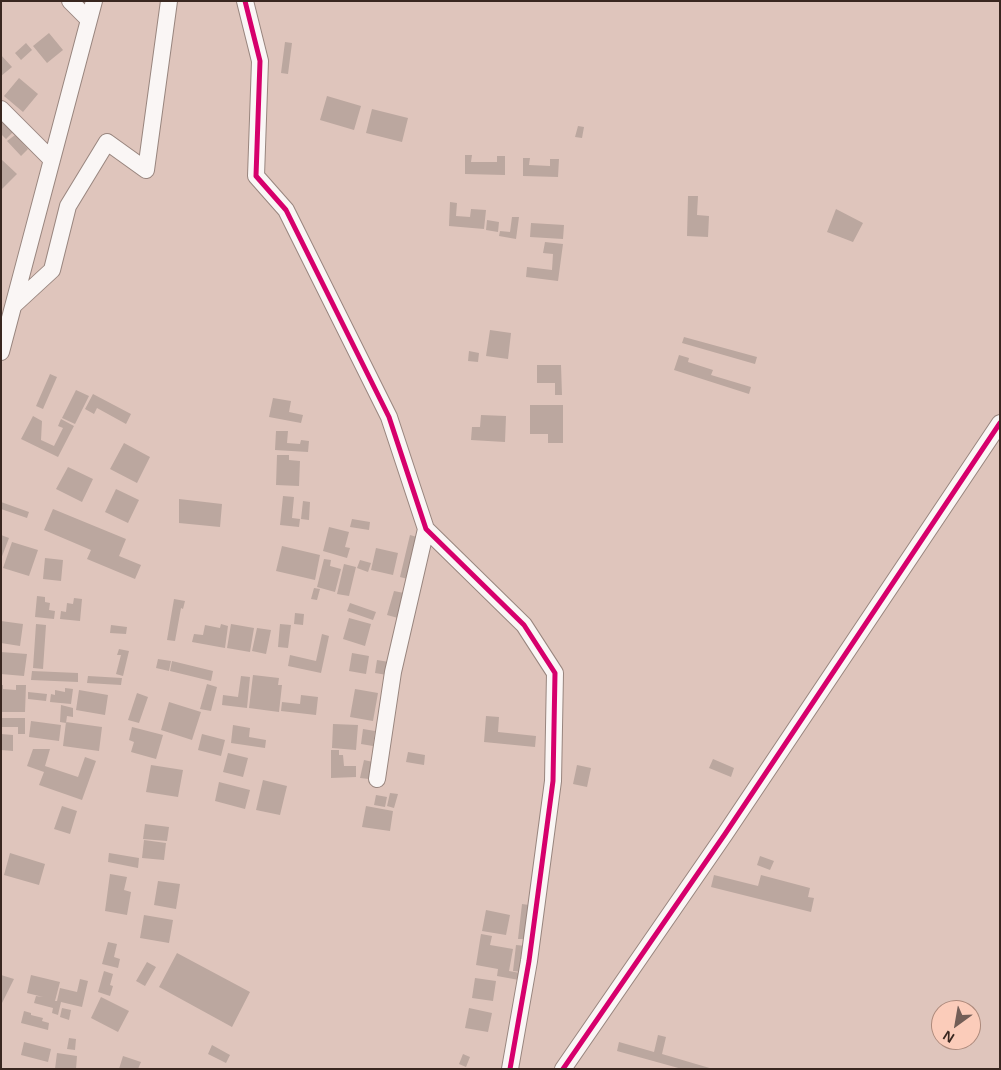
<!DOCTYPE html>
<html>
<head>
<meta charset="utf-8">
<style>
  body { margin:0 }
  #map { position:relative; width:1001px; height:1070px; overflow:hidden; background:#dfc5bc; font-family:Arial,sans-serif }
  canvas { display:block }
  .frame { position:absolute; inset:0; border:2px solid #392720; pointer-events:none }
  .north { position:absolute; left:931px; top:1000px; width:50px; height:50px; box-sizing:border-box; background:#fbccba; border:1px solid #ad8a7c; border-radius:50%; rotate:212deg; font-size:14px; font-weight:700; line-height:20px; text-align:center; color:#392720 }
  .north::after { content:''; display:block; margin:auto; width:18px; height:22px; background:#735e57; clip-path:polygon(50% 0,100% 100%,50% 72%,0 100%) }
</style>
</head>
<body>
<div id="map">
<canvas width="1001" height="1070"></canvas>
<div class="frame"></div>
<div class="north">N</div>
</div>
<script>
const g = document.querySelector('canvas').getContext('2d');
g.lineJoin = 'round';
function paint(path, color) { g.fillStyle = color; g.fill(path, 'evenodd'); }
const shape = rows => new Path2D(rows.map(r => 'M' + r).join(''));
function strokePath(path, color, width, dash) { g.strokeStyle = color; g.lineWidth = width; g.lineCap = dash ? 'butt' : 'round'; g.setLineDash(dash || []); g.stroke(path); }
const building = shape([
  [49,33,63,50,47,63,33,46],
  [285,42,292,43,288,74,281,73],
  [26,43,32,50,21,60,15,53],
  [1,55,12,67,1,76],
  [19,78,38,94,23,112,4,96],
  [327,96,361,106,354,130,320,120],
  [372,109,408,118,402,142,366,133],
  [1,119,13,132,6,139,1,134],
  [578,126,584,127,582,138,575,137],
  [15,135,28,149,21,156,7,141],
  [465,155,472,155,471,162,497,162,497,156,505,156,505,175,465,174],
  [523,158,530,158,529,165,550,166,550,159,559,159,558,177,523,176],
  [1,159,17,174,1,190],
  [688,196,698,196,697,215,709,216,708,237,687,236],
  [450,202,457,203,456,216,470,217,471,209,486,210,484,229,449,226],
  [836,209,863,223,853,242,827,232],
  [512,217,519,217,516,239,499,236,500,231,510,232],
  [487,220,499,222,498,232,486,230],
  [531,223,564,225,563,239,530,237],
  [545,242,563,244,558,281,526,277,527,267,552,270,553,254,543,253],
  [490,330,511,333,508,359,486,356],
  [684,337,757,357,755,364,682,343],
  [469,351,479,353,478,362,468,361],
  [679,355,689,358,688,362,713,370,711,375,751,387,749,394,674,370],
  [537,365,561,365,562,395,555,395,555,383,537,383],
  [50,374,57,377,43,409,36,406],
  [76,390,89,396,75,424,62,418],
  [93,394,131,414,126,424,97,408,94,414,85,409],
  [273,398,291,401,289,412,303,415,301,423,269,417],
  [530,405,563,405,563,443,548,443,548,434,530,434],
  [481,415,506,416,505,442,471,440,472,427,480,427],
  [33,416,42,421,41,440,54,446,63,428,58,426,61,419,74,426,58,457,21,439],
  [276,431,288,431,287,443,300,444,301,440,309,441,308,452,275,450],
  [124,443,150,457,137,483,110,469],
  [277,455,289,455,289,460,300,461,299,486,276,485],
  [68,467,93,479,82,502,56,489],
  [116,489,139,500,128,523,105,512],
  [283,496,294,497,292,518,300,519,299,527,280,525],
  [179,499,222,504,220,527,179,523],
  [303,501,310,502,309,520,301,519],
  [1,502,29,512,27,518,1,509],
  [53,509,126,539,119,556,141,565,135,579,87,559,91,550,44,530],
  [352,519,370,522,369,530,350,527],
  [329,527,349,532,345,547,350,548,347,558,323,551],
  [1,535,9,538,1,559],
  [410,535,417,537,408,579,400,577],
  [12,542,38,550,29,576,3,568],
  [282,546,320,555,315,580,276,571],
  [376,548,398,553,393,575,371,570],
  [45,558,63,560,61,581,43,579],
  [324,559,331,560,330,566,341,569,335,592,317,587],
  [360,560,371,563,368,572,357,568],
  [344,564,356,567,349,596,337,594],
  [314,588,320,589,317,600,311,599],
  [394,591,404,593,398,618,387,615],
  [37,596,45,597,45,602,50,603,49,610,55,611,54,619,35,617],
  [74,598,82,599,80,621,60,619,61,611,66,612,67,603,73,604],
  [174,599,185,601,183,609,181,608,175,641,167,640],
  [350,603,376,612,373,620,347,611],
  [295,613,304,614,303,625,294,624],
  [349,618,371,624,365,646,343,639],
  [1,621,23,624,20,646,1,643],
  [36,624,46,625,43,669,33,668],
  [221,624,228,626,225,648,192,642,194,634,203,635,205,625,220,628],
  [231,624,254,628,250,652,227,648],
  [280,624,291,625,288,648,278,647],
  [111,625,127,627,126,634,110,633],
  [257,628,271,630,266,654,252,651],
  [322,634,329,636,321,673,288,666,290,655,316,661],
  [119,649,129,651,123,676,116,674,121,655,117,655],
  [1,652,27,654,24,676,1,674],
  [352,653,369,656,366,674,349,671],
  [158,659,171,661,169,671,156,668],
  [377,660,389,662,387,675,375,673],
  [172,661,213,671,211,681,170,671],
  [32,671,78,673,78,682,31,680],
  [253,675,279,678,278,685,282,685,279,712,249,708],
  [88,676,122,678,121,685,87,683],
  [241,676,250,677,247,708,222,705,223,695,238,697],
  [207,684,217,687,211,711,200,709],
  [1,685,3,685,3,689,16,690,16,685,26,685,25,712,1,712],
  [65,688,73,689,71,704,50,702,51,694,55,695,55,690,65,692],
  [355,689,378,693,373,721,350,717],
  [79,690,108,695,105,715,76,710],
  [28,692,47,694,46,701,28,699],
  [137,693,148,697,139,723,128,720],
  [301,695,318,697,316,715,281,711,282,702,300,704],
  [169,702,201,712,192,740,161,730],
  [61,705,73,708,73,717,67,716,66,723,60,722],
  [486,716,499,717,498,732,536,736,535,747,484,742],
  [1,718,25,718,25,734,18,734,18,727,1,727],
  [31,721,61,725,59,741,29,737],
  [66,722,102,727,99,751,63,746],
  [333,724,358,725,356,750,332,748],
  [233,725,250,728,249,737,266,740,265,748,231,743],
  [132,727,163,735,156,759,131,752,134,742,129,740],
  [363,729,375,731,373,746,361,744],
  [1,734,13,735,13,751,1,750],
  [202,734,225,740,221,756,198,750],
  [33,749,50,749,45,766,78,777,85,757,96,761,82,800,39,785,44,772,27,766],
  [331,750,339,750,339,755,343,755,344,766,356,766,356,777,331,778],
  [408,752,425,755,424,765,406,762],
  [228,753,248,758,243,777,223,772],
  [713,759,734,768,731,777,709,768],
  [364,760,373,762,369,779,360,778],
  [151,765,183,770,178,797,146,792],
  [577,765,591,768,587,787,573,784],
  [263,780,287,786,280,815,256,810],
  [219,782,250,790,245,809,215,801],
  [390,793,398,794,394,808,387,806],
  [376,795,387,797,385,807,374,805],
  [62,806,77,811,70,834,54,829],
  [366,806,393,811,390,831,362,827],
  [145,824,169,827,167,841,143,839],
  [144,840,166,843,164,860,142,858],
  [10,853,45,864,39,885,4,875],
  [109,853,139,858,138,868,108,862],
  [760,856,774,861,770,870,757,865],
  [110,874,127,877,124,890,131,892,127,915,105,911],
  [714,875,758,886,761,875,810,888,808,897,814,898,811,912,711,887],
  [158,881,180,884,176,909,154,905],
  [522,904,529,905,525,939,518,939],
  [486,910,510,915,506,935,482,931],
  [144,915,173,920,169,943,140,938],
  [481,934,492,936,490,945,513,949,509,971,520,973,519,980,497,976,498,969,476,965],
  [108,942,117,944,114,957,120,959,118,968,102,964],
  [516,945,526,946,522,972,513,971],
  [177,953,250,992,232,1027,159,987],
  [147,962,156,967,145,986,136,981],
  [104,971,113,974,110,985,113,986,110,996,98,992],
  [1,975,14,979,1,1005],
  [31,975,60,982,55,1001,57,1001,60,988,77,992,80,979,88,981,82,1007,61,1002,58,1015,52,1013,53,1008,34,1003,36,996,43,997,27,993],
  [475,978,496,981,493,1001,472,998],
  [101,997,129,1011,118,1032,91,1018],
  [62,1008,71,1010,69,1020,60,1017],
  [469,1008,492,1013,488,1032,465,1028],
  [24,1011,31,1013,31,1015,43,1018,42,1021,49,1023,48,1030,21,1023],
  [658,1035,666,1037,662,1054,713,1069,682,1069,617,1051,619,1042,654,1052],
  [69,1038,76,1039,75,1050,67,1049],
  [24,1042,51,1049,48,1062,21,1055],
  [212,1045,230,1055,226,1063,208,1054],
  [57,1053,77,1056,76,1069,55,1069],
  [463,1054,470,1057,466,1067,459,1064],
  [123,1056,141,1062,138,1069,119,1069]
]);
const minor = shape([
  [70,1,89,20],
  [245,1,260,61,256,176,286,210,389,417,426,529,524,625,555,673,553,781,529,961,510,1069],
  [1,109,52,160],
  [14,305,52,270,68,206,107,142,146,170,169,1],
  [1,352,94,1],
  [377,779,393,672,426,529],
  [563,1069,725,834,1000,423]
]);
const cycleway = shape([
  [245,1,260,61,256,176,286,210,389,417,426,529,524,625,555,673,553,781,529,961,510,1069],
  [563,1069,725,834,1000,423]
]);
paint(building, '#bba79f');
strokePath(minor, '#98857e', 18);
strokePath(minor, '#faf6f5', 16);
strokePath(cycleway, '#d6006c', 5);
</script>
</body>
</html>
